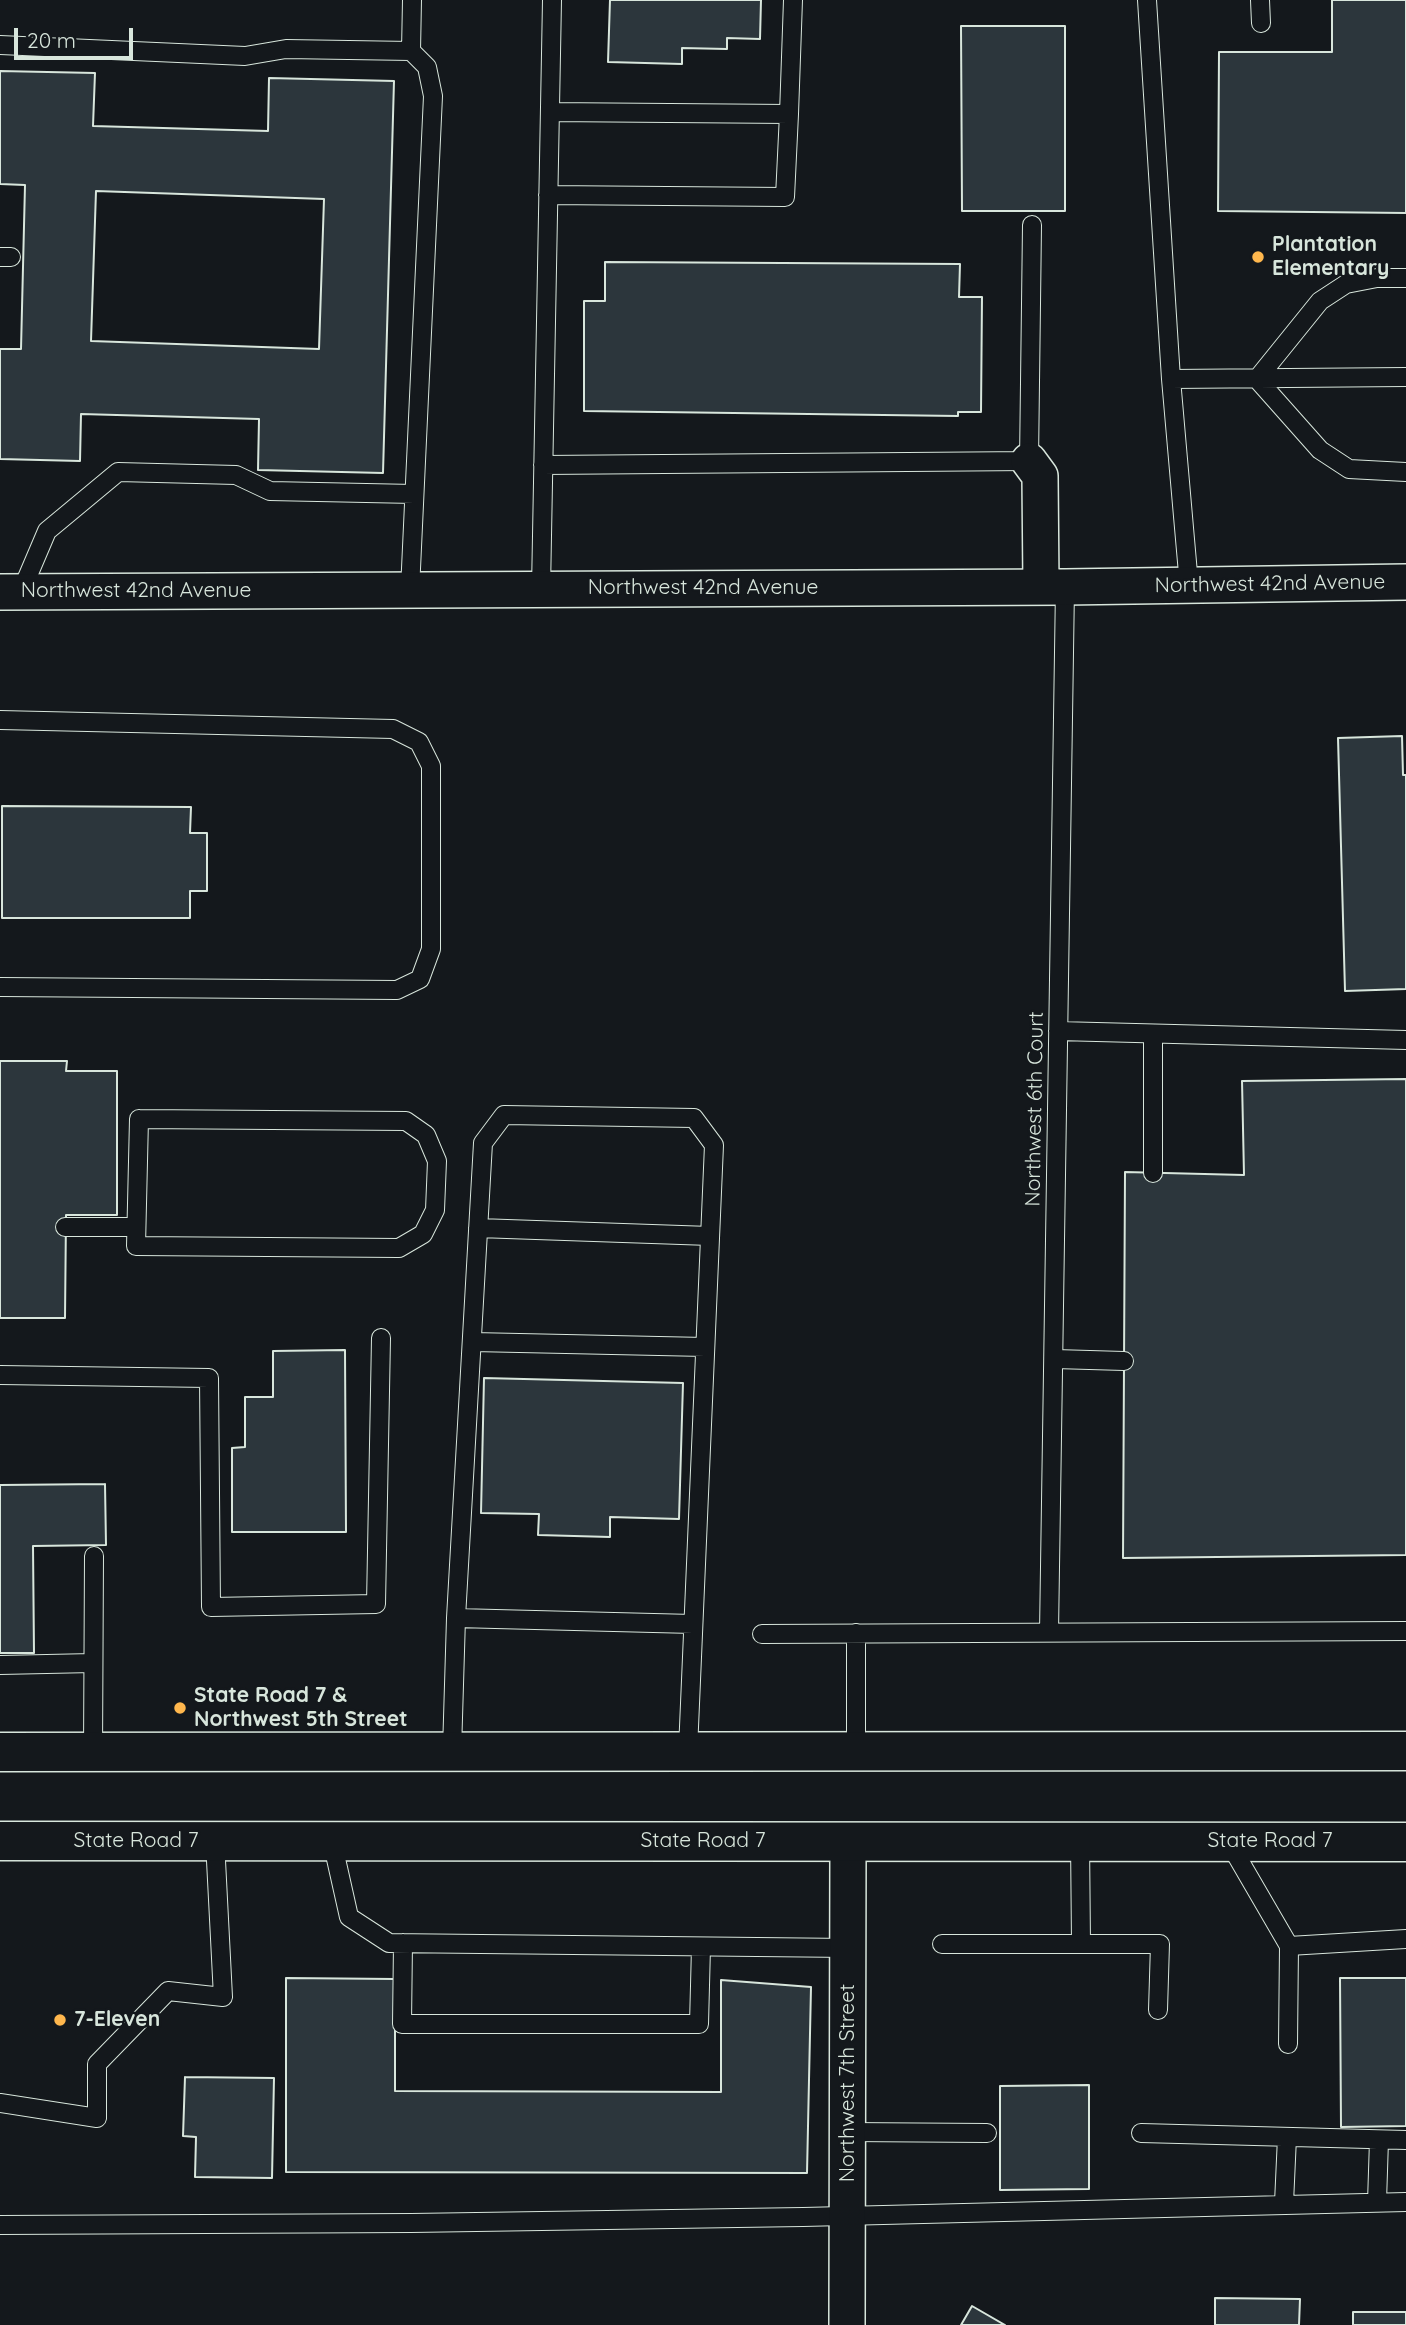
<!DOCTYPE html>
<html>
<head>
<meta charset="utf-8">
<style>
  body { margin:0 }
  #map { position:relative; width:1406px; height:2325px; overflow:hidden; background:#14181c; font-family:Quicksand,sans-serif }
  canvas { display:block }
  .scale { position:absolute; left:14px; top:28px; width:119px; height:32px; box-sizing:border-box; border:4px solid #d8e6dc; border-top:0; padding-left:9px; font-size:21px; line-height:24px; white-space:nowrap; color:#d8e6dc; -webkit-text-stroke:5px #14181c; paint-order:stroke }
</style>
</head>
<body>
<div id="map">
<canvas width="1406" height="2325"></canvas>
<div class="scale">20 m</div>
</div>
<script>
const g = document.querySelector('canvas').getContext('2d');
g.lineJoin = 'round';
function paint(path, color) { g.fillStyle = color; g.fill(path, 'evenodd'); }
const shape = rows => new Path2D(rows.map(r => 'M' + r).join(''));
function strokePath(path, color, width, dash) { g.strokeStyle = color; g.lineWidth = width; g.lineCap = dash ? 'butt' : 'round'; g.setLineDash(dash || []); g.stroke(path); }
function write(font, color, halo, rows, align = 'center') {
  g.font = font + ' Quicksand,sans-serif'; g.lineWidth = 5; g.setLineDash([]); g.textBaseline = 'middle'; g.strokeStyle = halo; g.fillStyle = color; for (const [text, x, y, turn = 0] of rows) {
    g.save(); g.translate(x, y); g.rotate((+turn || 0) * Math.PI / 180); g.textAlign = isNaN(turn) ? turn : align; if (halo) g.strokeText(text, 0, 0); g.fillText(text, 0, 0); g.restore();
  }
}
const building = shape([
  [610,0,761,0,760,39,727,38,727,49,682,48,682,64,608,62,610,0],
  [1332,0,1406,0,1406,213,1218,211,1219,52,1332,52,1332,0],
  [961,26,1065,26,1065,211,962,211,961,26],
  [0,71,95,73,93,126,268,131,269,78,394,81,383,473,258,470,259,419,81,414,80,461,0,459,0,349,21,349,25,185,0,184,0,71],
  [96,191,324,199,319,349,91,341,96,191],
  [605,262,960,264,959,297,982,297,981,412,958,412,958,416,584,411,584,301,605,301,605,262],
  [1402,736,1403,775,1406,775,1406,989,1345,991,1338,738,1402,736],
  [2,806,191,807,190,833,207,833,207,891,190,891,190,918,2,918,2,806],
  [0,1061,67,1061,66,1071,117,1071,117,1215,66,1215,65,1318,0,1318,0,1061],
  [1406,1079,1406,1555,1123,1558,1125,1172,1244,1175,1242,1081,1406,1079],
  [345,1350,346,1532,232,1532,232,1448,245,1447,245,1397,273,1397,273,1351,345,1350],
  [484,1378,683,1383,679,1519,610,1517,610,1537,538,1535,539,1514,481,1513,484,1378],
  [105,1484,106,1545,33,1546,34,1653,0,1653,0,1485,105,1484],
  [286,1978,395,1979,395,2091,721,2092,721,1980,811,1987,807,2173,286,2172,286,1978],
  [1340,1978,1406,1978,1406,2126,1341,2127,1340,1978],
  [185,2077,274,2078,272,2178,195,2177,196,2137,183,2136,185,2077],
  [1089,2085,1089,2189,1000,2190,1000,2086,1089,2085],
  [1215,2298,1300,2299,1299,2325,1215,2325,1215,2298],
  [972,2306,1005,2325,961,2325,972,2306],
  [1353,2312,1406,2312,1406,2325,1353,2325,1353,2312]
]);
const lane = shape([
  [1147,0,1171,379],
  [1260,0,1261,23],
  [0,45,245,56,286,49,411,51,427,67,433,96,410,590],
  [411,51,412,0],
  [550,112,789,114,793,0],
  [548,195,785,197,789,114],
  [0,257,11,257],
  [1406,278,1377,278,1346,284,1320,301,1257,379,1320,450,1349,469,1406,472],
  [543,465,1029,461,1032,225],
  [1189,585,1171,379,1406,377],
  [541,589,552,0],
  [21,592,47,531,118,472,236,475,270,491,414,494],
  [0,720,393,729,419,742,431,766,431,949,420,979,397,990,0,987],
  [1058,1031,1406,1040],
  [139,1119,406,1121,426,1135,437,1161,435,1210,423,1234,399,1248,136,1246,139,1119],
  [1153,1173,1153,1034],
  [65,1227,136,1227],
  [478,1228,710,1236],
  [473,1342,705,1347],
  [1055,1359,1124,1361],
  [0,1375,209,1378,211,1607,376,1604,381,1338],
  [456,1618,693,1624],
  [1049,1632,1065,587],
  [762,1634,1406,1631],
  [0,1665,93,1663],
  [856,1750,856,1633],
  [452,1751,456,1618,483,1143,504,1115,694,1118,714,1145,688,1750],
  [93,1752,94,1556],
  [1080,1839,1081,1944,1160,1944,1158,2010],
  [332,1841,349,1917,389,1943,849,1948],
  [1228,1841,1289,1946,1288,2044],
  [403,1943,402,2024,699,2024,701,1947],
  [942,1944,1081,1944],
  [1289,1946,1406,1939],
  [0,2103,97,2118,97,2064,168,1991,223,1997,215,1841],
  [848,2132,987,2133],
  [1141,2133,1406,2140],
  [1377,2202,1379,2140],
  [1284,2203,1287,2137],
  [0,2225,411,2223,803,2217,1406,2202]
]);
const street = shape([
  [1029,461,1040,476,1041,586],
  [0,592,1065,587,1406,582],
  [847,2325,848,1841]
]);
const primary = shape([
  [0,1752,1406,1751],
  [0,1841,1406,1842]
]);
const markers = [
  [1258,257,7,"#ffb74d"],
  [180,1708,7,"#ffb74d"],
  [60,2020,7,"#ffb74d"]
];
const poiNames = [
  ["Plantation",1272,245],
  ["Elementary",1272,269],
  ["State Road 7 &",194,1696],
  ["Northwest 5th Street",194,1720],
  ["7-Eleven",74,2020]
];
const streetNames = [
  ["Northwest 42nd Avenue",1270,584,-1],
  ["Northwest 42nd Avenue",703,588],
  ["Northwest 42nd Avenue",136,591],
  ["Northwest 6th Court",1035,1109,-89],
  ["State Road 7",136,1841],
  ["State Road 7",703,1841],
  ["State Road 7",1270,1841],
  ["Northwest 7th Street",848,2083,-90]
];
paint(building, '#2c363c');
strokePath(building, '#d8e6dc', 2);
strokePath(lane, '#d8e6dc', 20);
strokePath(street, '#d8e6dc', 38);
strokePath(primary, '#d8e6dc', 41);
strokePath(lane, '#14181c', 18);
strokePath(street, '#14181c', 35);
strokePath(primary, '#14181c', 38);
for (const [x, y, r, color] of markers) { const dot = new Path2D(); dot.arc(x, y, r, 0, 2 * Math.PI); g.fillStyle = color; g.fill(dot); strokePath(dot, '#14181c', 2.5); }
write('bold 21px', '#d8e6dc', '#14181c', poiNames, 'left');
write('21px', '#d8e6dc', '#14181c', streetNames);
</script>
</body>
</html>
